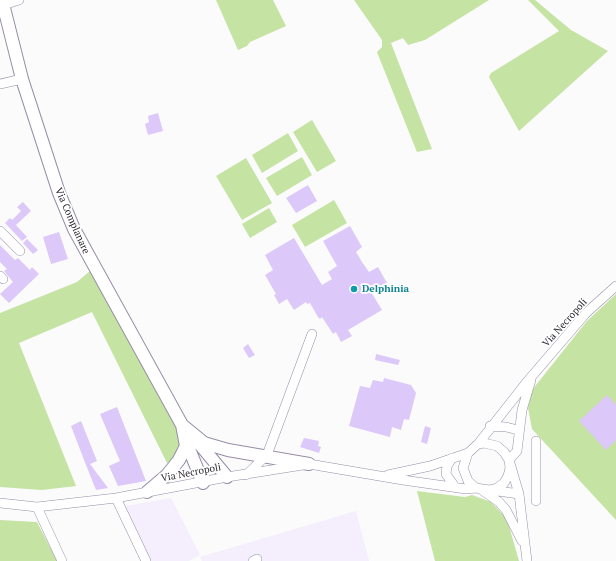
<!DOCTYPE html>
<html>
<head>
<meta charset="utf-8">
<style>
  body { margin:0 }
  canvas { display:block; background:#fbfbfb }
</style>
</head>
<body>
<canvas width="616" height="561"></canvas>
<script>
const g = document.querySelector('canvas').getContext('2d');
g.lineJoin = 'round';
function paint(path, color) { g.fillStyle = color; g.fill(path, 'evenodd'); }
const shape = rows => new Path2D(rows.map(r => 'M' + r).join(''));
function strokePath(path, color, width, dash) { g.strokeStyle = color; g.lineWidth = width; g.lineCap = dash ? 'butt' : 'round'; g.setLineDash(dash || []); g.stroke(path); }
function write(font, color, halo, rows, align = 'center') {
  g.font = font + ' "PT Serif",serif'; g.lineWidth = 3.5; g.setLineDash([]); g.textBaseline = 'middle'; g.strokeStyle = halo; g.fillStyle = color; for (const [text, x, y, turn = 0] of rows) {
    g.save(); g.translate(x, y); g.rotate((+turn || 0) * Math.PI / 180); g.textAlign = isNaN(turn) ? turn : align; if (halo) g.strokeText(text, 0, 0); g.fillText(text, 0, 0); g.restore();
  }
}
const built = shape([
  [171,498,200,555,189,561,151,561,125,506],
  [356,511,369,561,202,561,200,557]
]);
const green = shape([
  [216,0,273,0,286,26,250,42,247,46,238,50],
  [354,0,489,0,425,40,408,45,403,38,391,43,432,149,417,152,377,52,382,47,382,40],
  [528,0,535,0,571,30,608,51,519,131,489,77,491,73,559,31],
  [312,120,336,161,317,172,293,132],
  [288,133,298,151,262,173,252,155],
  [302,157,312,175,277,196,266,178],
  [246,158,272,203,242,220,216,176],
  [334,200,347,223,305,247,292,225],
  [269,208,277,222,250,238,242,224],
  [90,271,111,306,180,433,182,441,176,457,167,463,92,312,19,343,76,486,42,490,0,487,0,313,77,282],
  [616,294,616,520,532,429,528,408,532,390,587,321],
  [417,491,465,497,472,495,491,502,507,519,519,561,435,561],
  [0,520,37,522,57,561,0,561]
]);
const building = shape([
  [158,113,163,131,148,135,145,124,149,122,148,116],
  [308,185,317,201,296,213,286,198],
  [23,202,31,211,16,225,27,237,22,241,5,223,10,218,12,220,21,211,17,207],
  [350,226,362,247,356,252,362,262,369,272,378,267,387,283,371,292,382,310,348,330,352,336,341,342,336,332,333,334,322,317,320,319,318,317,310,303,307,304,306,302,294,310,287,299,279,304,274,295,276,294,265,275,273,270,265,255,294,238,322,285,332,279,328,272,337,266,323,241],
  [59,232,68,259,51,264,43,237],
  [27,239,38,250,33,254,23,243],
  [0,245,15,260,18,258,30,270,32,267,39,274,9,303,0,294,13,282,4,271,7,269,0,262],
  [248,344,255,355,249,358,243,348],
  [376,354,400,360,398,365,375,360],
  [384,378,411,385,416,393,409,420,404,419,401,430,392,427,390,437,349,426,360,386,370,388,373,380,383,382],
  [607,395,616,405,616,440,606,450,579,421],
  [117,407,146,481,118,486,109,466,120,461,100,414],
  [81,421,97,461,90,464,108,488,96,490,86,465,71,426],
  [425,426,431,428,427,444,421,442],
  [304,438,319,441,318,446,321,447,319,453,300,447]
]);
const minor = shape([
  [0,6,19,0],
  [0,84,22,79],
  [0,231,20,251],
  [0,276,3,279],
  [490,426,506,427,518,430],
  [536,441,536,501],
  [478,444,526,383,586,313,616,286],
  [452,458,447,466,446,474,455,487],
  [509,460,510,468,508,476,504,483,497,488,489,490,476,488,468,481,463,468,468,453,478,444,484,443,497,446,504,452,509,460,519,494,527,561],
  [509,460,517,451,522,410,531,380],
  [246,475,267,455,312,334],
  [388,475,430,466,468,453],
  [482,490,499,502,506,510,522,541],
  [491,490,519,494],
  [116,498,146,561],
  [0,503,37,507,116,498,227,477,309,464,403,480,466,489,476,488],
  [37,507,62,561],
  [253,561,257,559]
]);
const major = shape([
  [2,0,22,79,59,193,74,229,182,425,186,446,179,460,167,475,147,492],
  [182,425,204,443,228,450,309,464],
  [185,439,203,483],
  [197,441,227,477]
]);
const markers = [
  [354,289,4,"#0f9aa8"]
];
const streetNames = [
  ["Via Complanare",72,221,66],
  ["Via Necropoli",565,323,-48],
  ["Via Necropoli",191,473,-11]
];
const cultureNames = [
  ["Delphinia",362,289]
];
paint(built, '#f4eefd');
paint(green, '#c5e3a3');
paint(building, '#dcc8f9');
strokePath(minor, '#988da9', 10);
strokePath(major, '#988da9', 14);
strokePath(minor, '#fff', 9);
strokePath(major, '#fff', 12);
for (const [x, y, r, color] of markers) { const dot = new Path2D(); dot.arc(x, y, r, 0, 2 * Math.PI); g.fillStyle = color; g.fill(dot); strokePath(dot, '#fff', 1.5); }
write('10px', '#2c2833', '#fff', streetNames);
write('bold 10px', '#0d838f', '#fff', cultureNames, 'left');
</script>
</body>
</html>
